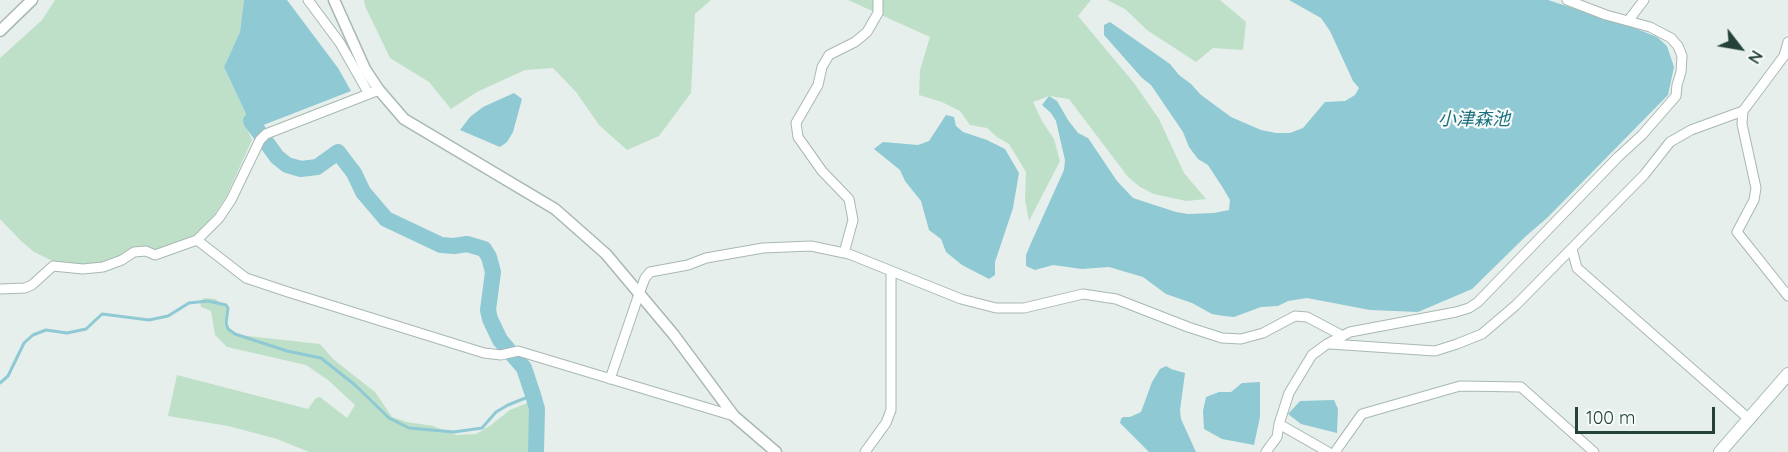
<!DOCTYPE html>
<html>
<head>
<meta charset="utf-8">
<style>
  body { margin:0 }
  #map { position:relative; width:1788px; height:452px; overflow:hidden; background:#e6efeb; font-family:Quicksand,sans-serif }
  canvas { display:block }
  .north { position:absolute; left:1710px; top:18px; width:60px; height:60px; -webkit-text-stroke:4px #f7fbf9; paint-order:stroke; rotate:121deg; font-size:16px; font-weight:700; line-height:24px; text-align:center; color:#24423a }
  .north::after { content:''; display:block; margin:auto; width:21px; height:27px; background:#24423a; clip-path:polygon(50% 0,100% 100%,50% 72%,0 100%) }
  .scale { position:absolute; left:1575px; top:407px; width:140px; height:27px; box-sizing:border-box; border:3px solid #24423a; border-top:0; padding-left:8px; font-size:18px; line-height:21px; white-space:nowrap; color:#24423a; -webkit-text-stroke:4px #f7fbf9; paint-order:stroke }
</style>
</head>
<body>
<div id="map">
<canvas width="1788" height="452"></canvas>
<div class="north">N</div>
<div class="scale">100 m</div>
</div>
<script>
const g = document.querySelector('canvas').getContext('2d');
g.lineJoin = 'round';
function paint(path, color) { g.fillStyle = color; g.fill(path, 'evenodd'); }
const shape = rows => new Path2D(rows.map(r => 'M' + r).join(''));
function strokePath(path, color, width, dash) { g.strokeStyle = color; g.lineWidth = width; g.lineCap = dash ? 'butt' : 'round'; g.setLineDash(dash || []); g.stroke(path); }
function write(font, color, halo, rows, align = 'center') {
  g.font = font + ' Quicksand,"Noto Sans JP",sans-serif'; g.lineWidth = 4.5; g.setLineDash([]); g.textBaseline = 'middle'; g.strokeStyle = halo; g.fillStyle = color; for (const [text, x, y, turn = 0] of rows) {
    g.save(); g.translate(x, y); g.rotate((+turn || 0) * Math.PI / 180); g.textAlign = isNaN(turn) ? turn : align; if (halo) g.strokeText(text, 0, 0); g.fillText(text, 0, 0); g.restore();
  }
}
const green = shape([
  [55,0,244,0,240,32,224,67,246,114,248,131,252,140,226,197,214,215,195,237,166,249,118,257,101,264,82,266,53,261,34,252,21,241,0,219,0,58,42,20],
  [364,0,711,0,695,14,691,93,659,136,627,150,599,125,576,92,553,68,525,70,477,92,451,109,429,82,390,58,365,6],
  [848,0,1091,0,1078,16,1134,83,1159,119,1184,173,1206,199,1186,201,1154,194,1140,187,1128,177,1069,99,1049,96,1033,102,1042,121,1054,139,1060,161,1029,221,1025,200,1026,172,1009,144,997,137,987,128,970,125,960,111,942,102,919,95,920,70,930,37],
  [1107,0,1220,0,1246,22,1243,50,1213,48,1196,62,1147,30,1125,9],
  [204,298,215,299,227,307,224,324,239,335,320,344,333,359,375,392,392,417,407,422,433,426,456,435,476,434,491,425,510,410,532,401,532,452,309,452,277,439,228,426,168,416,177,375,308,409,316,398,320,397,347,418,355,405,328,380,306,365,227,347,215,335,211,311,201,307,200,301]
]);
const water = shape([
  [244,0,287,0,338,68,351,91,248,131,246,114,224,67,240,32],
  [1289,0,1548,0,1637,29,1657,37,1667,46,1674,67,1668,95,1547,218,1526,236,1472,289,1418,312,1370,310,1307,298,1288,301,1278,306,1261,307,1234,317,1224,316,1212,314,1192,303,1166,294,1143,277,1109,267,1082,269,1053,265,1035,270,1026,266,1026,255,1031,243,1064,170,1065,160,1056,121,1051,113,1042,105,1049,96,1057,101,1068,120,1078,133,1088,138,1117,181,1133,198,1176,212,1188,214,1214,213,1229,210,1230,200,1223,188,1208,165,1198,159,1189,147,1183,132,1151,85,1142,78,1104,35,1104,25,1110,22,1170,64,1179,75,1191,84,1201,95,1231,117,1261,130,1276,133,1290,133,1303,128,1325,102,1345,101,1355,95,1359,88,1353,81,1330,31,1321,18],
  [514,93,522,99,513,132,507,142,500,147,460,130,470,117,483,107],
  [946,115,954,117,956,126,963,132,987,140,1005,149,1019,173,1013,208,995,262,995,275,989,279,962,265,946,252,941,239,929,230,921,201,905,181,900,170,874,149,883,142,918,145,929,141],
  [1166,366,1171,369,1185,373,1180,410,1181,419,1196,452,1149,452,1120,423,1121,419,1123,417,1130,417,1141,412,1152,382,1160,369],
  [1260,382,1260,417,1254,445,1222,439,1204,429,1203,411,1206,397,1219,392,1231,392,1242,383],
  [1334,400,1338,409,1337,433,1301,424,1288,414,1300,401]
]);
const stream = shape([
  [0,383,8,376,24,343,33,335,46,330,67,333,86,329,102,314,149,320,168,316,189,303,208,301,226,305,228,308,226,323,228,329,235,334,287,351,321,358,355,385,389,418,409,428,454,432,482,428,496,412,508,405,533,395]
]);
const river = shape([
  [251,121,277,157,287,165,301,169,317,167,338,152,354,173,363,192,386,219,441,245,454,246,467,244,484,249,489,257,493,272,488,310,490,319,500,340,524,368,533,395,537,409,536,452]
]);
const minor = shape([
  [308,0,340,43,369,94],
  [1628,21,1644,0],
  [1788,42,1784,56,1743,111,1742,124,1756,188,1754,200,1737,232,1788,296],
  [197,240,219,218,231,200,260,140,266,134,379,90],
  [1572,249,1577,268,1749,419],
  [844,253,853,220,849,199,822,171,798,137,796,123,818,85,822,67,829,55,855,42,867,32,878,13,878,0],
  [0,289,25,288,32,285,53,266,83,269,103,267,122,260,134,252,146,251,155,255,197,240,246,278,288,292,484,353,501,355,518,351,734,416],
  [1330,344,1435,351,1457,344,1482,334,1516,305,1644,175,1670,142,1691,130,1743,111],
  [610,379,639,294,645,278,650,272,688,265,706,258,763,248,811,246,849,254,961,299,996,308,1024,308,1083,294,1116,299,1188,327,1222,338,1241,339,1263,333,1295,316,1307,317,1343,336],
  [1279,424,1328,452],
  [865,452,886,423,891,410,891,272],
  [1266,452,1277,437,1279,424,1289,393,1312,355,1327,344,1350,332,1456,312,1469,308,1478,302,1618,157,1642,135,1676,96,1677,85,1681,72,1682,56,1678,46,1671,38,1650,27,1606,15,1567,0],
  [1335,452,1362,414,1460,386,1521,387,1594,452]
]);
const tertiary = shape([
  [334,0,365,69,379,90,404,119,555,209,606,254,674,335,734,416,776,452],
  [0,31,32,0]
]);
const secondary = shape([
  [1720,452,1788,374]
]);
const waterNames = [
  ["小津森池",1474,120]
];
paint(green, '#bfe0c8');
paint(water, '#8ec9d4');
strokePath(stream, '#8ec9d4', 3);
strokePath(river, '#8ec9d4', 16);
strokePath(minor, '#a8b8b2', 11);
strokePath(tertiary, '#a8b8b2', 13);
strokePath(secondary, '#a4bbb3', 14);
strokePath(minor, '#fff', 9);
strokePath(tertiary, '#fff', 10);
strokePath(secondary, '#fff', 12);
write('italic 18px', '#1c6f80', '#f7fbf9', waterNames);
</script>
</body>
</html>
